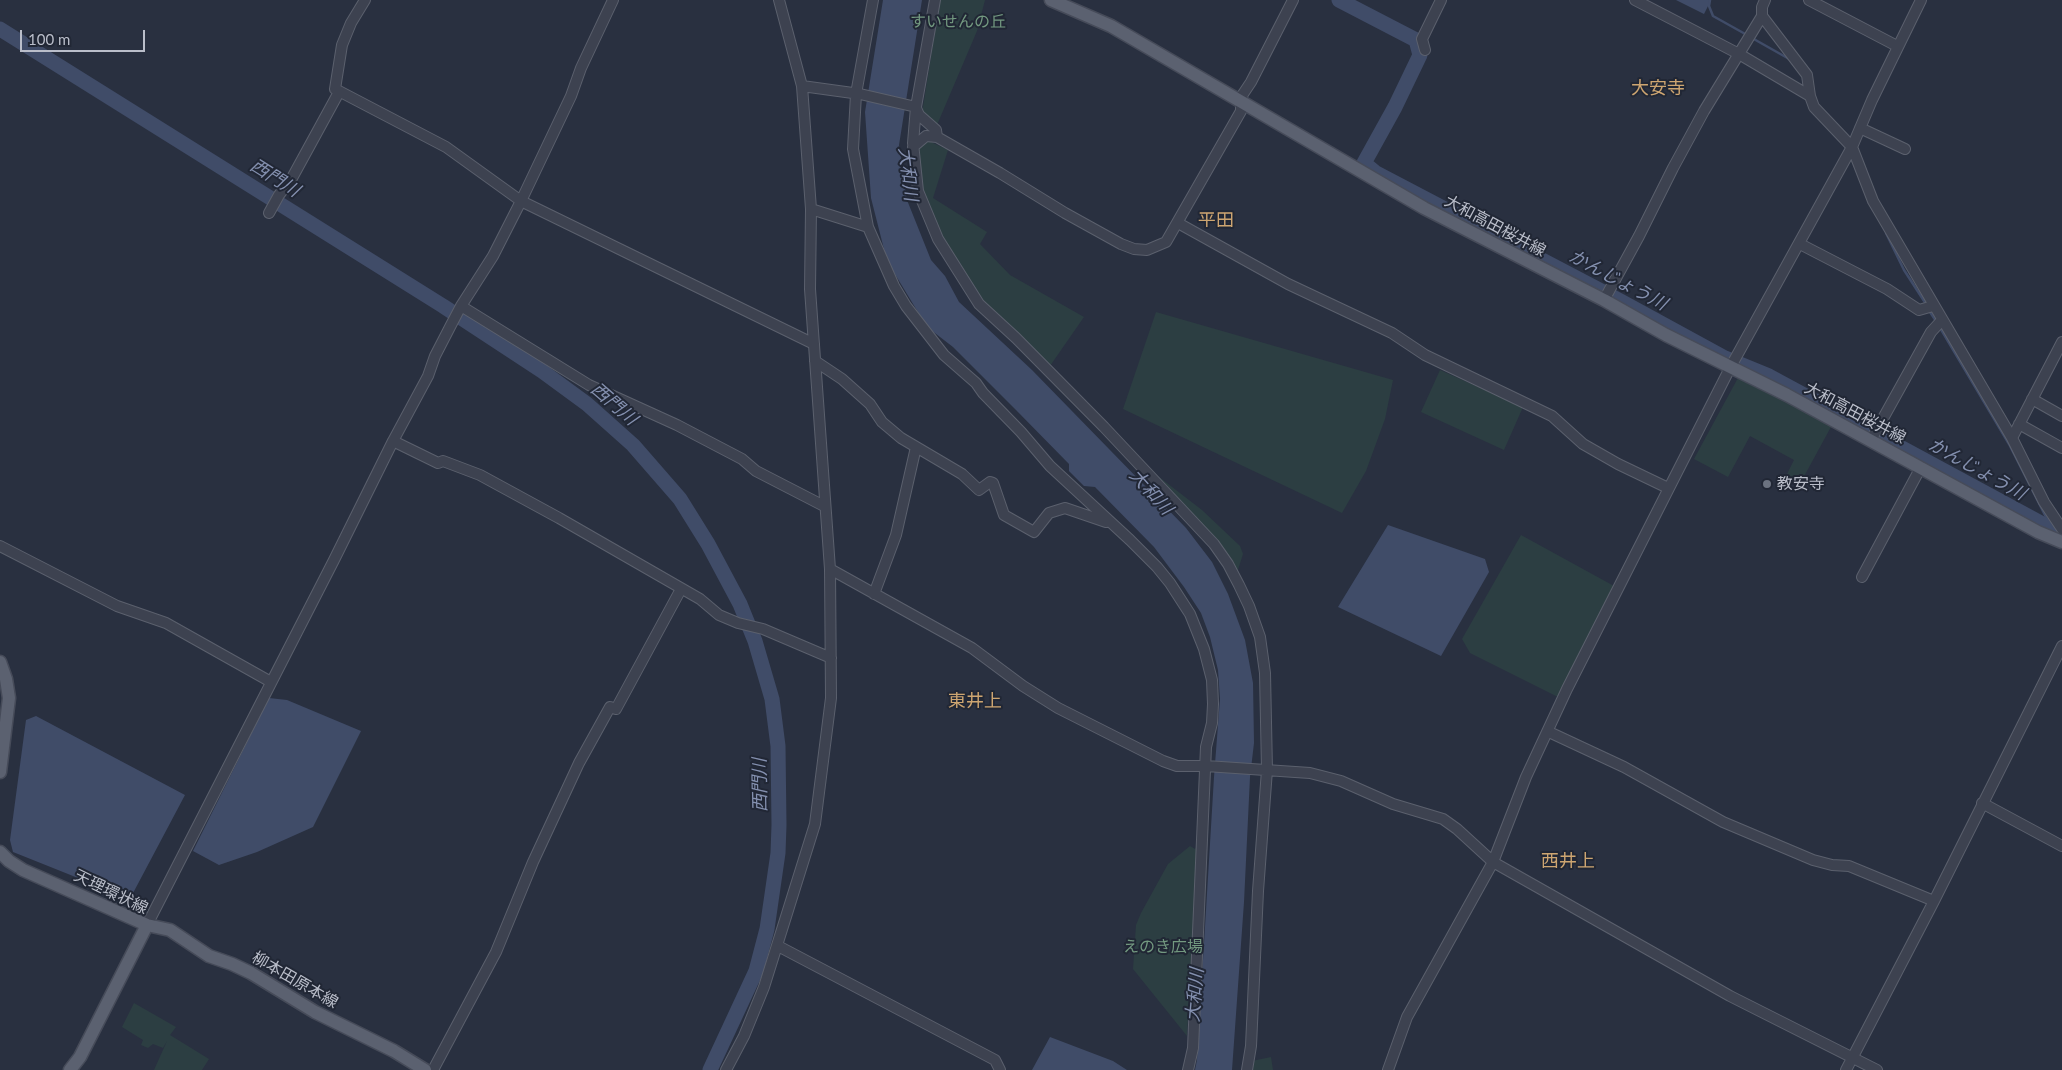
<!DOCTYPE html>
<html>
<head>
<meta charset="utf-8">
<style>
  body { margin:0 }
  #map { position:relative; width:2062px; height:1070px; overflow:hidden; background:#293040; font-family:Lato,sans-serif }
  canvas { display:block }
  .scale { position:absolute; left:20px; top:30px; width:125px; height:22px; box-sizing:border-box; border:2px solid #babeca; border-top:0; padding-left:6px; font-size:15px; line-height:18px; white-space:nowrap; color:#babeca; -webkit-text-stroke:4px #212735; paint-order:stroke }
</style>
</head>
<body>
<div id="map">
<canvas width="2062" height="1070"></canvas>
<div class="scale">100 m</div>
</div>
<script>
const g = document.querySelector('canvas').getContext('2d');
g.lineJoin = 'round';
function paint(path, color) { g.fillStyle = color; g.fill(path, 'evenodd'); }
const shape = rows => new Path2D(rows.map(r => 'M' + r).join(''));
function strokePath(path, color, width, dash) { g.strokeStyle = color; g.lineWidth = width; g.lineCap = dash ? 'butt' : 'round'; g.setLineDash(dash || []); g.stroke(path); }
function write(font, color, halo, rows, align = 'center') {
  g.font = font + ' Lato,"Noto Sans JP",sans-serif'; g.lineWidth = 4; g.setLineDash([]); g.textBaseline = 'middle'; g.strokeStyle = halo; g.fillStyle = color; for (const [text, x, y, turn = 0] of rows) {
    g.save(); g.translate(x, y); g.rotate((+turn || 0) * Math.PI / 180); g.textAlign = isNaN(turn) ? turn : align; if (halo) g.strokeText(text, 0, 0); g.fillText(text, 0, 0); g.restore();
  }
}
const green = shape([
  [940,0,985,0,977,31,937,125,922,113],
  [929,141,948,150,933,198,987,232,980,244,1010,275,1084,317,1050,366,983,302,941,234,923,193,918,148],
  [1156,312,1393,380,1385,419,1366,471,1342,513,1123,409],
  [1440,370,1523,407,1504,450,1421,412],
  [1739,376,1832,425,1801,482,1787,474,1794,460,1750,436,1728,477,1694,459],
  [1150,470,1202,510,1240,546,1243,554,1237,573],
  [1521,535,1614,586,1558,697,1470,653,1462,639],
  [1198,843,1187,1036,1133,969,1136,925,1141,913,1168,864,1190,846,1195,849],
  [134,1003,176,1027,170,1035,209,1059,202,1070,154,1070,167,1041,163,1048,153,1044,148,1048,141,1045,143,1040,122,1027],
  [1271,1057,1273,1070,1252,1070,1252,1061]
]);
const water = shape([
  [883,0,922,0,899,145,907,200,931,260,945,276,959,302,1032,370,1186,528,1212,562,1228,594,1245,640,1253,683,1254,743,1250,777,1244,902,1232,1070,1195,1070,1197,1060,1214,777,1220,699,1218,670,1210,637,1201,613,1184,587,1154,547,1095,487,1084,486,1069,471,1069,464,1016,410,953,347,927,327,887,261,871,198,865,112],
  [1676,0,1711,0,1704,14],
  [1388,525,1485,559,1489,572,1441,656,1338,607],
  [269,698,287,700,361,731,313,827,257,852,219,865,193,851],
  [36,716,185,795,132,895,83,880,13,852,10,840,26,720],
  [1050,1037,1113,1061,1127,1070,1032,1070]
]);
const stream = shape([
  [1710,0,1709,6,1713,16,1747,35],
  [1752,38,1791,60],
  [1886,233,1904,270,1926,304],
  [1928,309,1936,321],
  [1939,326,2009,444,2052,529]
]);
const river = shape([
  [1339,0,1416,40,1420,55,1395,107,1364,163,1376,173,1622,302,1725,358,1769,376,2052,529,2055,533],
  [0,29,443,306,542,371,587,404,633,445,680,499,708,544,740,604,755,641,772,699,778,746,779,825,778,853,767,929,756,971,710,1070]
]);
const minor = shape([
  [365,0,351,23,342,45,335,89,446,147,521,201,814,344],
  [873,0,856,94,853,149,868,227,894,286,906,306,944,355,976,383,983,393,1021,432,1050,466,1130,540,1157,567,1170,583,1190,614,1204,649,1212,680,1213,704,1212,723,1206,747,1193,1048,1188,1070],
  [935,0,916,107,913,143,918,191,938,239,979,304,1016,338,1104,427,1214,544,1228,564,1239,585,1249,606,1260,637,1265,673,1267,770,1258,891,1251,1046,1247,1070],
  [1635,0,1739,54,1810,96],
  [1809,0,1897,46],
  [1762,16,1807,75,1810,96,1814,107,1852,147,1873,201,2012,438,2044,502,2062,529],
  [1425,50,1422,39,1441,0],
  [802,86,860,94,916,107],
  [1239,100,1251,82,1293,0],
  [916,108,919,115,936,130,937,137,1000,173,1065,213,1121,244,1134,249,1147,250,1166,242,1241,111,1241,101],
  [1860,128,1905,149],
  [913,147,926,136,937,137],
  [811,209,868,227],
  [269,213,279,195,292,178,339,92],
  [1178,223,1288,284,1392,333,1425,355,1552,416,1583,444,1618,464,1668,488],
  [1800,244,1887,289,1919,310,1933,306],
  [1604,300,1639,236,1673,168,1704,111,1762,16,1762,7,1765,0],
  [461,306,589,385,677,425,742,459,756,471,824,506],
  [815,361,842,379,870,404,882,422,901,438,962,474,979,490,990,482,993,483,1004,515,1034,532,1049,513,1065,508,1106,522],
  [2032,399,2062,416],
  [2019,424,2062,448],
  [2012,438,2062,342],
  [1871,440,1931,332,1942,320],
  [393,441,438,463,443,461,480,475,559,518,700,599,719,615,738,623,763,629,831,658],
  [0,546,117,606,166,623,271,682],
  [830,569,972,648,1023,686,1058,708,1163,761,1177,766,1206,766,1310,773,1341,781,1393,804,1443,819,1457,829,1493,862,1730,996,1877,1070],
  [1862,577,1921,467],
  [874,594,896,535,916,447],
  [1549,732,1624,767,1723,822,1813,860,1832,865,1849,866,1934,901],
  [1982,803,2062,846],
  [147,925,334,560,393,441,428,376,435,356,451,325,461,306,493,256,521,201,571,96,581,68,613,0],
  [778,946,995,1060,1000,1070],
  [433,1070,496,952,533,862,579,763,610,707,616,709,681,589],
  [726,1070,744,1036,764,987,815,824,831,698,830,569,810,289,811,209,802,86,779,0],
  [1388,1070,1407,1017,1493,862,1526,777,1567,689,1730,368,1852,147,1872,100,1921,0],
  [1846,1070,1934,901,2062,646]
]);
const major = shape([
  [1051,0,1111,26,1424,208,1604,300,1666,335,1787,395,2038,532,2062,542],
  [0,662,6,679,9,698,0,772],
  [0,852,9,861,23,870,147,925,170,930,209,956,232,964,251,973,315,1012,394,1051,425,1070],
  [70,1070,80,1057,147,925]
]);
const markers = [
  [1767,484,5,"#6b7280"]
];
const parkNames = [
  ["すいせんの丘",958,22],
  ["えのき広場",1163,947]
];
const streetNames = [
  ["大和高田桜井線",1495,226,28],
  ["大和高田桜井線",1855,413,28],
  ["天理環状線",111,892,26],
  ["柳本田原本線",295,980,30]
];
const poiNames = [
  ["教安寺",1777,484]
];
const neighbourhoodNames = [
  ["大安寺",1658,88],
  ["平田",1216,220],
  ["東井上",975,701],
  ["西井上",1568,861]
];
const waterNames = [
  ["大和川",908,174,83],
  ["西門川",275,178,32],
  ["かんじょう川",1618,280,28],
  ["西門川",614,404,41],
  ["かんじょう川",1977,469,29],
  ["大和川",1151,492,48],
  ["西門川",760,785,-91],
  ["大和川",1195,995,-85]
];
paint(green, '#2c3e42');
paint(water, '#404c68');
strokePath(stream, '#404c68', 2.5);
strokePath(river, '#404c68', 15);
strokePath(minor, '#5b606d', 12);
strokePath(major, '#464b59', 15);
strokePath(minor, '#3d4250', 10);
strokePath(major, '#5b6170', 12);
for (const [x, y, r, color] of markers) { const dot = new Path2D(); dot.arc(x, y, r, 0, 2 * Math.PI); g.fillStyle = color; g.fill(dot); strokePath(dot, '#212735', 2); }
write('16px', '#739980', '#212735', parkNames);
write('16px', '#babeca', '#212735', streetNames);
write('16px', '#babeca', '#212735', poiNames, 'left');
write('18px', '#cda571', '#212735', neighbourhoodNames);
write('italic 18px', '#8490af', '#212735', waterNames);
</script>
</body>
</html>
